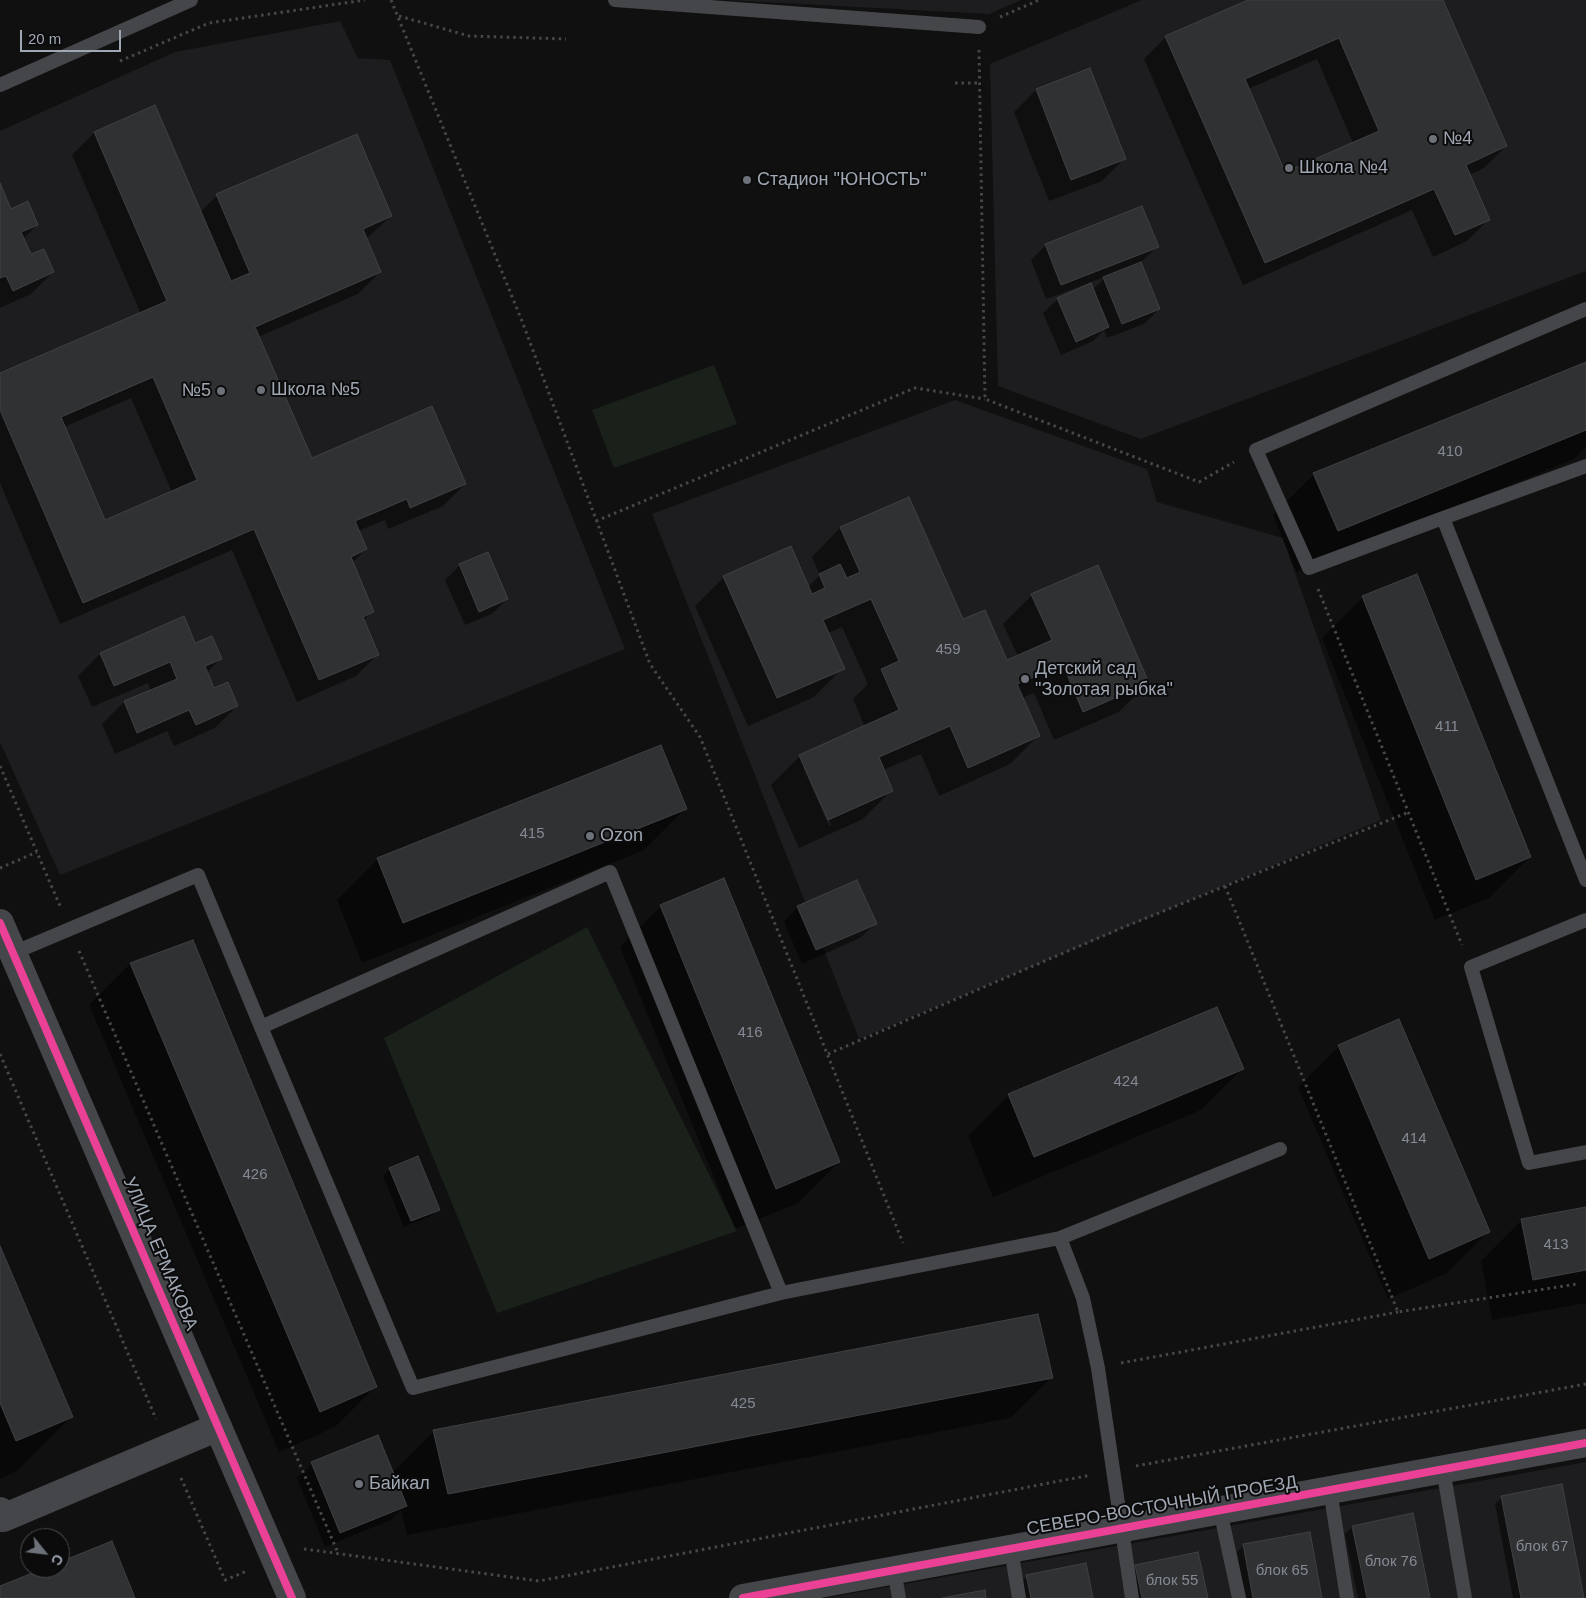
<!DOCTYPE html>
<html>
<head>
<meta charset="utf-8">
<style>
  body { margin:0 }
  #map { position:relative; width:1586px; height:1598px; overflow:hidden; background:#101010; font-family:Arial,sans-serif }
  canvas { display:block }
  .north { position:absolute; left:20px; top:1528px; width:50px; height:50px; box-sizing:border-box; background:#0b0b0c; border:1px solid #46494f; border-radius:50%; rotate:119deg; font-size:14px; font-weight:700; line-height:20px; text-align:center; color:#9fa7b3 }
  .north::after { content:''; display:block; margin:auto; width:18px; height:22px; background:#6d727a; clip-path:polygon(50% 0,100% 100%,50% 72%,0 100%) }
  .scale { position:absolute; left:20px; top:30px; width:101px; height:22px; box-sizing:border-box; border:2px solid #9fa7b3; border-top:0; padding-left:6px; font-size:15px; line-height:18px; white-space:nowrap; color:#9fa7b3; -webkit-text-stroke:4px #0b0b0c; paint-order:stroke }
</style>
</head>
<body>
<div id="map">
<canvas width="1586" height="1598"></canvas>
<div class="north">С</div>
<div class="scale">20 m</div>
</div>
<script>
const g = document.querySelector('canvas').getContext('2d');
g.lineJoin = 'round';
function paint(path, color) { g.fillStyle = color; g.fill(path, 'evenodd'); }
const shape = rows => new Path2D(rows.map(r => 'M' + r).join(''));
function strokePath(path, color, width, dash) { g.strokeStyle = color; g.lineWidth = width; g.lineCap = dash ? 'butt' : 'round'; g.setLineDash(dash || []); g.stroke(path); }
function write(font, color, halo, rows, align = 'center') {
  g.font = font + ' Arial,sans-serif'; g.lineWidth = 4; g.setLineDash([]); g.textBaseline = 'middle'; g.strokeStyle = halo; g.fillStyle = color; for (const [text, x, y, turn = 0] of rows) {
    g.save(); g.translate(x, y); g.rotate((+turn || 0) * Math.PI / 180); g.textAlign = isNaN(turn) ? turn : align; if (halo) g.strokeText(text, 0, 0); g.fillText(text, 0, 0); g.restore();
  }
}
const built = shape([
  [727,0,1021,0,989,14],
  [1142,0,1586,0,1586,271,1141,439,998,386,990,64],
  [340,21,358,58,390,60,625,649,60,875,0,742,0,131,175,52],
  [955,400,1147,469,1157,502,1283,538,1381,820,859,1039,652,514],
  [1586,1462,1586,1598,826,1598]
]);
const green = shape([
  [714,365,737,424,614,468,592,410],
  [587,927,737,1231,497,1313,384,1038]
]);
const shadow = shape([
  [1251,0,1442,0,1506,146,1484,168,1469,175,1489,219,1467,241,1433,257,1412,210,1243,285,1144,59,1166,37],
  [1317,59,1353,143,1284,174,1248,89],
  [1090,70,1124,159,1102,181,1049,201,1014,112,1036,90],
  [155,107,200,212,217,196,391,216,366,239,380,272,358,294,258,337,311,460,465,484,443,506,388,529,385,520,358,531,366,549,352,563,373,611,363,621,378,654,356,676,297,702,232,550,60,624,0,483,0,375,141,314,72,155,94,133],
  [131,398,172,492,105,522,64,427],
  [0,186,11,210,37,225,23,239,30,256,53,272,31,294,0,308],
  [1046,245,1157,247,1140,263,1159,309,1144,324,1107,338,1104,330,1093,341,1061,355,1043,313,1058,299,1090,285,1089,283,1092,290,1107,276,1046,299,1031,260],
  [1586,363,1586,446,1574,459,1296,572,1273,515,1314,474],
  [908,499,962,621,1006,661,1018,656,1003,624,1032,595,1148,683,1119,712,1054,740,1034,693,1022,698,1038,736,1010,764,939,796,921,754,883,770,892,790,863,819,799,848,771,785,800,756,865,727,853,699,868,684,842,627,828,633,843,668,814,697,748,726,695,606,724,577,808,587,820,575,812,557,840,528],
  [803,767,806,767,831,825,829,826],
  [460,565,507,599,492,614,465,625,445,580],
  [1363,597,1530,857,1489,898,1435,920,1322,638],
  [194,645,220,659,207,673,214,690,237,706,215,728,174,746,167,731,115,754,102,724,124,702,151,691,148,683,92,707,78,676,100,654],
  [685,809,644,850,362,963,337,900,378,859],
  [661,906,839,1162,798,1203,735,1229,620,947],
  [798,907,875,924,860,938,802,964,784,922],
  [192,942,376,1386,335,1427,279,1452,89,1005,130,964],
  [1339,1046,1488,1232,1447,1273,1388,1299,1298,1087],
  [1242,1069,1201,1110,993,1197,968,1136,1009,1095],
  [390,1169,438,1209,431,1216,404,1227,383,1176],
  [1586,1208,1586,1303,1492,1320,1481,1261,1522,1220],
  [0,1250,72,1416,17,1471,0,1479],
  [1052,1377,1010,1418,407,1535,401,1510,391,1520,325,1547,297,1478,312,1464,392,1473,434,1431],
  [1502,1497,1582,1598,1513,1598,1495,1504],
  [1352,1527,1429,1598,1358,1598,1345,1534],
  [1244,1545,1320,1598,1245,1598,1237,1552],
  [1136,1566,1207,1598,1134,1598,1129,1573],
  [1027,1576,1092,1598,1023,1598,1020,1583]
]);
const building = shape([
  [1248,0,1443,0,1507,146,1466,165,1490,220,1455,235,1434,189,1265,263,1165,36,1248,0],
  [1339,38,1379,131,1285,172,1245,79,1339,38],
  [1090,68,1126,159,1071,180,1036,89,1090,68],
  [155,105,231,281,250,273,216,194,357,134,392,216,363,229,381,272,255,327,312,458,432,406,466,484,410,508,407,499,355,521,367,549,351,557,374,612,363,617,379,655,319,680,254,529,83,603,0,410,0,373,167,301,94,132,155,105],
  [153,377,197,480,105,520,61,417,153,377],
  [0,183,11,209,28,201,38,225,21,232,31,254,44,249,54,272,13,291,6,276,0,278,0,183],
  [1142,206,1159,247,1061,285,1045,244,1142,206],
  [1141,262,1160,309,1122,324,1103,277,1141,262],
  [1091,283,1109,327,1076,342,1057,298,1091,283],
  [1586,362,1586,430,1338,531,1313,473,1586,362],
  [909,497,963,619,985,610,1007,660,1052,640,1031,594,1098,565,1149,683,1083,712,1063,665,1017,684,1040,736,968,768,950,726,879,757,893,791,828,820,799,755,899,710,881,669,899,661,871,599,823,620,845,669,777,698,723,576,791,546,812,594,825,588,819,574,840,564,847,578,860,572,840,527,909,497],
  [488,552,508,599,479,612,459,564,488,552],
  [1417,574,1531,857,1476,880,1362,596,1417,574],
  [184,616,195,643,212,636,222,659,205,666,214,688,228,682,238,706,196,725,189,710,137,733,124,701,177,679,170,662,114,686,100,653,184,616],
  [661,745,687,809,403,923,377,858,661,745],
  [724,878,840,1162,776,1189,660,905,724,878],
  [857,880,877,924,816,950,797,906,857,880],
  [193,940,377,1387,320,1412,130,963,193,940],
  [1217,1007,1244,1069,1034,1157,1008,1094,1217,1007],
  [1399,1019,1490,1232,1429,1259,1338,1045,1399,1019],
  [418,1156,440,1210,411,1221,389,1168,418,1156],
  [1586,1207,1586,1270,1533,1280,1521,1219,1586,1207],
  [0,1246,73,1417,16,1441,0,1403,0,1246],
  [1038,1314,1053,1378,448,1494,433,1430,1038,1314],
  [378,1435,407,1506,340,1533,311,1462,378,1435],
  [1562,1484,1584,1598,1521,1598,1501,1496,1562,1484],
  [1413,1513,1430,1598,1367,1598,1352,1526,1413,1513],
  [1310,1532,1322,1598,1253,1598,1243,1544,1310,1532],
  [112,1541,135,1598,0,1598,0,1586,45,1568,60,1568,60,1562,112,1541],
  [1198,1552,1208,1598,1142,1598,1135,1565,1198,1552],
  [1086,1563,1093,1598,1031,1598,1026,1575,1086,1563],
  [985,1590,986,1598,942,1598,985,1590]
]);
const path = shape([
  [391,0,522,321,650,664,700,737,903,1243],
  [399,16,469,36,566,39],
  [1000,17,1039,0],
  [979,50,985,399,1199,482,1234,462],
  [120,61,209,23,365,0],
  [955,83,980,83],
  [596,521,915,388,985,399],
  [1318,589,1462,945],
  [0,766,60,906],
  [0,868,37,852],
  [1225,886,1398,1312,1577,1284],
  [79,951,338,1553],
  [0,1054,156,1419],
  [828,1054,1124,927,1409,812],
  [1121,1363,1398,1312],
  [1136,1466,1586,1384],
  [181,1478,225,1580,247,1571],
  [304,1549,539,1581,1091,1475]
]);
const service = shape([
  [615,0,979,27],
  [0,85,191,0],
  [1586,466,1443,518,1586,880],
  [1443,518,1309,568,1256,450,1586,309],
  [1586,920,1471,967,1529,1163,1586,1152],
  [13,953,198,875,261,1027,413,1388,781,1293,610,872,261,1027],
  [781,1293,1060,1238],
  [1443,1469,1465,1598],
  [1330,1490,1347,1598],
  [1220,1510,1239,1598],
  [1011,1549,1019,1598],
  [894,1570,899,1598],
  [1132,1598,1098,1368,1083,1298,1060,1238,1280,1149]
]);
const minor = shape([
  [0,1511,3,1518,218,1427]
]);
const tertiary = shape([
  [0,923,292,1598],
  [743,1598,1586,1443]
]);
const cycleway = shape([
  [0,923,292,1598],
  [743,1598,1586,1443]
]);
const markers = [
  [1433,139,5,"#6d727a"],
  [1289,168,5,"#6d727a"],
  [747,180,5,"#6d727a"],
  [261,390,5,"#6d727a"],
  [221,391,5,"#6d727a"],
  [1025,679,5,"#6d727a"],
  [590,836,5,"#6d727a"],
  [359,1484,5,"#6d727a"]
];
const numberNames = [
  ["410",1450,452],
  ["459",948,650],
  ["411",1447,727],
  ["415",532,834],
  ["416",750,1033],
  ["424",1126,1082],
  ["414",1414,1139],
  ["426",255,1175],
  ["413",1556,1245],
  ["425",743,1404],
  ["блок 67",1542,1547],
  ["блок 76",1391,1562],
  ["блок 65",1282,1571],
  ["блок 55",1172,1581]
];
const poiNames = [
  ["№4",1443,139],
  ["Школа №4",1299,168],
  ["Стадион \"ЮНОСТЬ\"",757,180],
  ["Школа №5",271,390],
  ["№5",211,391,"right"],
  ["Детский сад",1035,669],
  ["\"Золотая рыбка\"",1035,690],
  ["Ozon",600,836],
  ["Байкал",369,1484]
];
const streetNames = [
  ["УЛИЦА ЕРМАКОВА",160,1254,67],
  ["СЕВЕРО-ВОСТОЧНЫЙ ПРОЕЗД",1162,1506,-10]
];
paint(built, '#1d1d1f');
paint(green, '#1a211a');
paint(shadow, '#0007');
paint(building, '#303133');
strokePath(building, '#3e4144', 1);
strokePath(path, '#45474b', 3, [2.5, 4]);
strokePath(service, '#444649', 14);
strokePath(minor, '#444649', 28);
strokePath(tertiary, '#444649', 28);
strokePath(cycleway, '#ea4096', 8);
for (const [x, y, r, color] of markers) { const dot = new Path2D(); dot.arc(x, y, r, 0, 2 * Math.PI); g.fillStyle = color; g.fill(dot); strokePath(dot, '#0b0b0c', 2); }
write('15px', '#838a93', null, numberNames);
write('18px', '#9fa7b3', '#0b0b0c', poiNames, 'left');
write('18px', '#9fa7b3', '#0b0b0c', streetNames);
</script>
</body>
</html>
